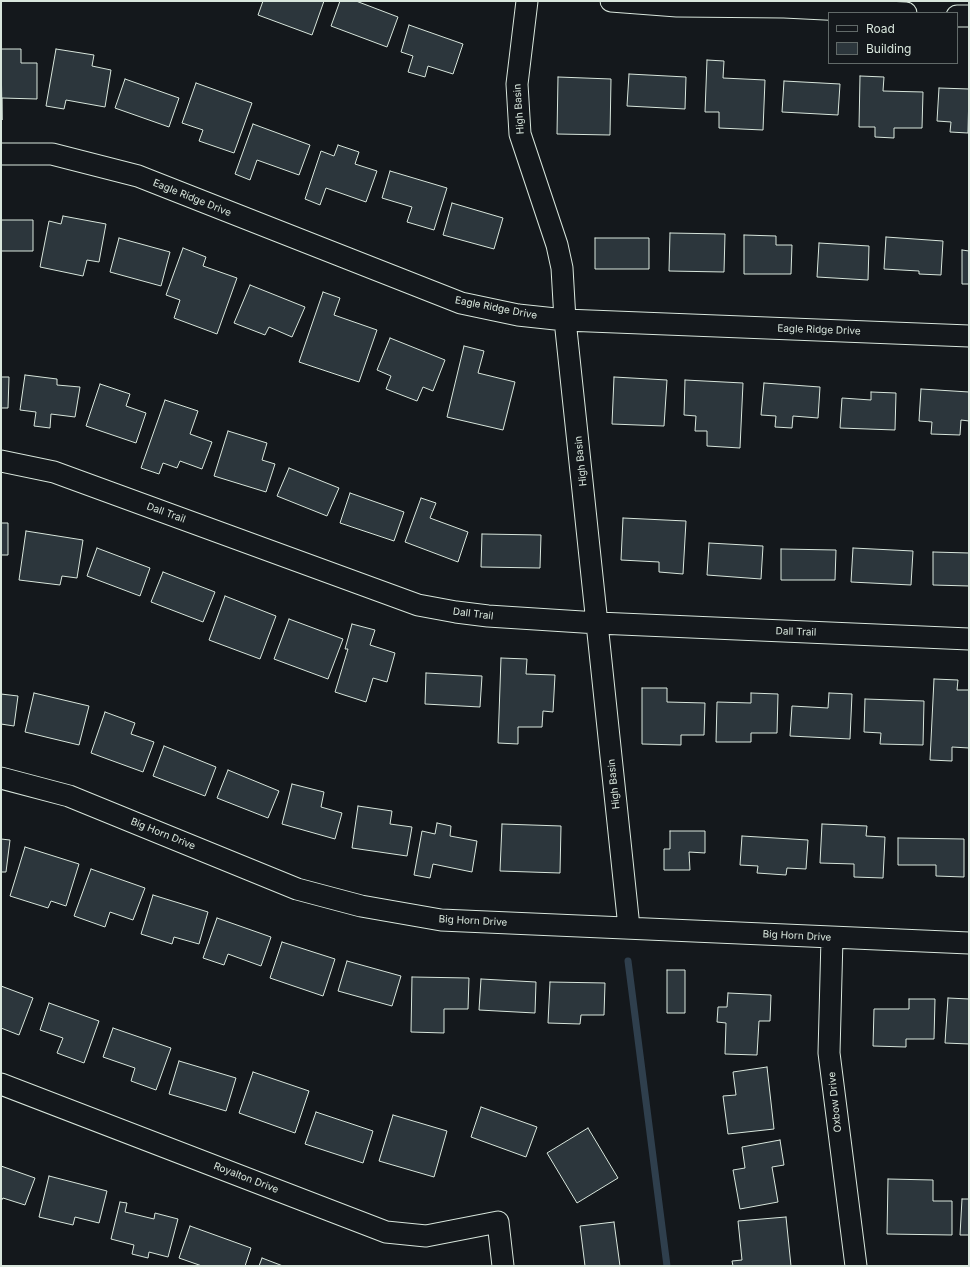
<!DOCTYPE html>
<html>
<head>
<meta charset="utf-8">
<style>
  body { margin:0 }
  #map { position:relative; width:970px; height:1267px; overflow:hidden; background:#14181c; font-family:Inter,sans-serif }
  canvas { display:block }
  .frame { position:absolute; inset:0; border:2px solid #d8e6dc; pointer-events:none }
  .legend { position:absolute; left:828px; top:12px; width:130px; height:52px; box-sizing:border-box; background:#14181c; border:1px solid #626a69; margin:0; padding:5px 7px; list-style:none; font-size:12px; color:#d8e6dc }
  .legend li { display:flex; align-items:center; gap:8px; height:20px }
  .legend b { width:20px; border:1px solid #626a69 }
</style>
</head>
<body>
<div id="map">
<canvas width="970" height="1267"></canvas>
<div class="frame"></div>
<ul class="legend">
<li><b style="height:5px;background:#14181c"></b>Road</li>
<li><b style="height:11px;background:#2c363c"></b>Building</li>
</ul>
</div>
<script>
const g = document.querySelector('canvas').getContext('2d');
g.lineJoin = 'round';
const shape = rows => new Path2D(rows.map(r => 'M' + r).join(''));
function strokePath(path, color, width, dash) { g.strokeStyle = color; g.lineWidth = width; g.lineCap = dash ? 'butt' : 'round'; g.setLineDash(dash || []); g.stroke(path); }
function paint(path, color) { g.fillStyle = color; g.fill(path, 'evenodd'); }
function write(font, color, halo, rows, align = 'center') {
  g.font = font + ' Inter,sans-serif'; g.lineWidth = 3; g.setLineDash([]); g.textBaseline = 'middle'; g.strokeStyle = halo; g.fillStyle = color; for (const [text, x, y, turn = 0] of rows) {
    g.save(); g.translate(x, y); g.rotate((+turn || 0) * Math.PI / 180); g.textAlign = isNaN(turn) ? turn : align; if (halo) g.strokeText(text, 0, 0); g.fillText(text, 0, 0); g.restore();
  }
}
const stream = shape([
  [628,961,667,1266]
]);
const building = shape([
  [263,1,324,1,312,35,258,15,263,1],
  [340,1,356,1,398,17,387,47,331,26,340,1],
  [409,25,463,44,453,74,428,66,425,77,408,72,413,56,401,52,409,25],
  [1,49,21,49,21,63,37,63,37,99,2,98,2,120,1,49],
  [56,49,94,55,92,66,111,70,105,107,66,100,64,109,46,106,56,49],
  [707,60,724,61,723,78,765,80,763,130,719,128,719,112,705,112,707,60],
  [629,74,686,77,685,109,627,106,629,74],
  [860,76,884,77,883,91,923,92,922,128,894,128,894,138,875,137,875,127,859,127,860,76],
  [558,77,611,79,610,135,557,134,558,77],
  [125,79,179,98,169,127,115,108,125,79],
  [784,81,840,84,838,115,782,112,784,81],
  [196,83,252,103,234,153,199,141,203,130,182,123,196,83],
  [939,88,969,89,968,133,950,132,951,122,937,121,939,88],
  [253,124,310,145,299,175,257,160,250,180,235,174,253,124],
  [338,145,359,152,355,164,377,171,366,202,326,188,320,205,305,199,321,151,334,156,338,145],
  [390,171,447,188,434,230,407,222,412,207,382,198,390,171],
  [452,203,503,218,494,249,443,235,452,203],
  [63,216,106,224,99,262,87,260,83,276,40,267,49,221,61,224,63,216],
  [1,220,33,220,33,251,1,251,1,220],
  [670,233,725,234,724,272,669,271,670,233],
  [744,235,776,236,776,245,792,245,791,274,744,274,744,235],
  [886,237,943,241,941,275,919,274,919,271,884,269,886,237],
  [119,238,170,252,161,286,110,272,119,238],
  [595,238,649,238,649,269,595,269,595,238],
  [819,243,869,246,868,280,817,277,819,243],
  [183,248,206,257,203,266,237,278,217,334,174,318,180,300,166,295,183,248],
  [962,250,969,251,969,284,962,284,962,250],
  [250,285,305,307,292,337,269,327,265,335,234,323,250,285],
  [323,292,340,298,334,315,377,330,359,382,299,362,323,292],
  [390,338,445,360,433,391,423,387,417,401,386,389,391,376,377,370,390,338],
  [464,346,484,351,478,373,515,382,503,430,447,417,464,346],
  [25,375,57,379,57,385,80,387,75,417,51,414,50,428,34,426,36,412,20,410,25,375],
  [1,377,9,377,8,408,1,408,1,377],
  [614,377,667,380,664,426,612,424,614,377],
  [685,380,743,383,740,448,707,446,707,431,695,431,696,416,684,415,685,380],
  [764,383,820,387,818,418,793,416,792,428,775,427,776,416,761,415,764,383],
  [100,384,130,394,126,406,146,413,136,443,86,426,100,384],
  [921,389,969,392,969,421,961,420,960,435,931,434,932,422,919,421,921,389],
  [871,392,896,393,895,430,840,428,842,398,871,400,871,392],
  [165,400,198,411,190,434,212,442,202,469,180,461,177,468,163,463,159,474,141,468,165,400],
  [228,431,267,443,262,460,275,464,266,492,214,476,228,431],
  [289,468,339,488,327,516,277,496,289,468],
  [350,493,404,512,394,541,340,523,350,493],
  [421,498,436,503,430,518,468,532,458,562,405,542,421,498],
  [623,518,686,521,683,574,659,572,659,562,621,560,623,518],
  [1,523,8,523,8,555,1,555,1,523],
  [26,531,83,540,77,578,62,576,60,585,19,580,26,531],
  [482,534,541,535,540,568,481,567,482,534],
  [709,543,763,546,761,579,707,575,709,543],
  [97,548,150,568,140,596,87,576,97,548],
  [853,548,913,551,911,585,851,582,853,548],
  [781,549,836,550,835,580,781,580,781,549],
  [933,552,969,553,969,586,933,585,933,552],
  [163,572,215,592,203,622,151,602,163,572],
  [225,596,276,616,260,659,209,640,225,596],
  [289,619,343,639,328,679,274,659,289,619],
  [352,624,375,630,370,645,395,653,387,682,373,678,366,702,335,692,348,649,345,649,352,624],
  [501,658,527,659,526,674,555,675,553,712,543,711,542,727,518,727,518,744,498,743,501,658],
  [426,673,482,676,480,707,425,704,426,673],
  [934,679,958,680,957,690,969,690,969,748,952,747,952,761,930,760,934,679],
  [642,688,667,688,667,702,705,703,704,735,681,735,681,745,642,744,642,688],
  [34,693,89,706,79,745,25,732,34,693],
  [751,693,778,694,777,733,751,733,751,742,716,742,717,702,751,703,751,693],
  [829,693,852,694,850,739,790,736,792,706,828,708,829,693],
  [1,694,18,696,14,726,1,724,1,694],
  [865,699,924,701,923,745,880,744,881,733,864,732,865,699],
  [105,712,135,723,131,734,154,742,143,772,91,753,105,712],
  [164,746,216,767,205,796,153,776,164,746],
  [228,770,279,791,268,818,217,798,228,770],
  [292,784,324,792,321,807,342,813,335,839,282,824,292,784],
  [358,806,392,811,390,824,412,827,407,856,352,848,358,806],
  [437,823,451,826,450,836,477,841,472,872,433,864,430,878,414,875,422,831,435,834,437,823],
  [502,824,561,826,560,873,500,871,502,824],
  [822,824,867,826,866,836,885,837,883,878,854,877,854,864,820,863,822,824],
  [670,831,705,831,705,853,689,852,690,870,664,870,664,849,670,849,670,831],
  [742,836,808,840,806,869,787,868,786,875,757,873,758,866,740,865,742,836],
  [898,838,964,839,964,877,936,876,936,865,898,865,898,838],
  [1,839,10,840,6,872,1,872,1,839],
  [25,847,79,864,66,906,51,901,48,908,10,896,25,847],
  [91,869,145,888,133,920,110,912,105,927,74,916,91,869],
  [153,895,208,912,199,944,174,937,172,944,141,934,153,895],
  [217,918,271,937,261,966,228,954,224,965,203,958,217,918],
  [282,942,335,959,323,996,270,978,282,942],
  [347,961,401,976,392,1006,338,991,347,961],
  [667,970,685,970,685,1013,667,1013,667,970],
  [412,977,469,978,468,1009,444,1009,444,1033,411,1032,412,977],
  [481,979,536,982,535,1013,479,1010,481,979],
  [550,982,605,983,604,1015,581,1015,580,1024,548,1023,550,982],
  [1,986,33,998,19,1035,1,1028,1,986],
  [728,993,771,995,770,1021,759,1021,757,1055,725,1054,726,1023,717,1022,718,1007,727,1007,728,993],
  [948,998,969,999,969,1044,945,1043,948,998],
  [909,999,935,999,934,1039,906,1039,906,1047,873,1046,874,1009,909,1009,909,999],
  [49,1003,99,1021,84,1063,57,1053,63,1038,40,1030,49,1003],
  [113,1028,171,1048,156,1090,131,1081,135,1068,103,1057,113,1028],
  [179,1061,236,1078,226,1111,169,1094,179,1061],
  [767,1067,774,1129,728,1134,723,1096,736,1095,733,1072,767,1067],
  [253,1072,309,1091,295,1133,239,1113,253,1072],
  [481,1107,537,1127,526,1157,471,1137,481,1107],
  [316,1112,373,1131,363,1163,305,1144,316,1112],
  [393,1115,447,1131,434,1177,379,1161,393,1115],
  [588,1128,618,1178,577,1203,547,1153,588,1128],
  [780,1140,784,1165,772,1167,778,1202,740,1209,733,1170,745,1168,742,1147,780,1140],
  [1,1166,35,1178,25,1205,3,1198,1,1201,1,1166],
  [49,1176,107,1191,99,1223,75,1217,73,1225,39,1217,49,1176],
  [888,1179,933,1180,933,1201,952,1201,952,1235,887,1234,888,1179],
  [962,1199,969,1199,969,1235,960,1235,962,1199],
  [120,1202,127,1203,125,1212,154,1219,155,1213,178,1219,168,1257,149,1252,148,1258,132,1254,134,1245,111,1239,120,1202],
  [786,1217,791,1266,733,1266,732,1261,742,1260,738,1221,786,1217],
  [614,1222,620,1266,585,1266,580,1226,614,1222],
  [190,1226,251,1248,245,1266,202,1266,179,1258,190,1226],
  [262,1258,283,1266,259,1266,262,1258]
]);
const street = shape([
  [527,1,517,84,520,134,557,245,562,268,565,320,629,927],
  [611,1,677,6,784,7,906,13],
  [957,16,969,16],
  [1,154,52,154,138,176,461,303,518,315,565,320,969,336],
  [1,461,54,472,418,605,456,612,488,616,598,623,969,639],
  [1,778,69,796,297,889,361,906,441,920,969,943],
  [832,938,829,1053,856,1266],
  [1,1084,386,1232,426,1236,498,1222,503,1266]
]);
const streetNames = [
  ["High Basin",519,109,-94],
  ["Eagle Ridge Drive",192,198,22],
  ["Eagle Ridge Drive",496,308,11],
  ["Eagle Ridge Drive",819,330,2],
  ["High Basin",581,461,-96],
  ["Dall Trail",166,513,20],
  ["Dall Trail",473,614,7],
  ["Dall Trail",796,632,2],
  ["High Basin",614,784,-96],
  ["Big Horn Drive",163,834,22],
  ["Big Horn Drive",473,921,3],
  ["Big Horn Drive",797,936,3],
  ["Oxbow Drive",835,1102,-96],
  ["Royalton Drive",246,1178,21]
];
strokePath(stream, '#2f3f4d', 7);
paint(building, '#2c363c');
strokePath(building, '#d8e6dc', 1);
strokePath(street, '#d8e6dc', 23);
strokePath(street, '#14181c', 21);
write('10px', '#d8e6dc', '#14181c', streetNames);
</script>
</body>
</html>
